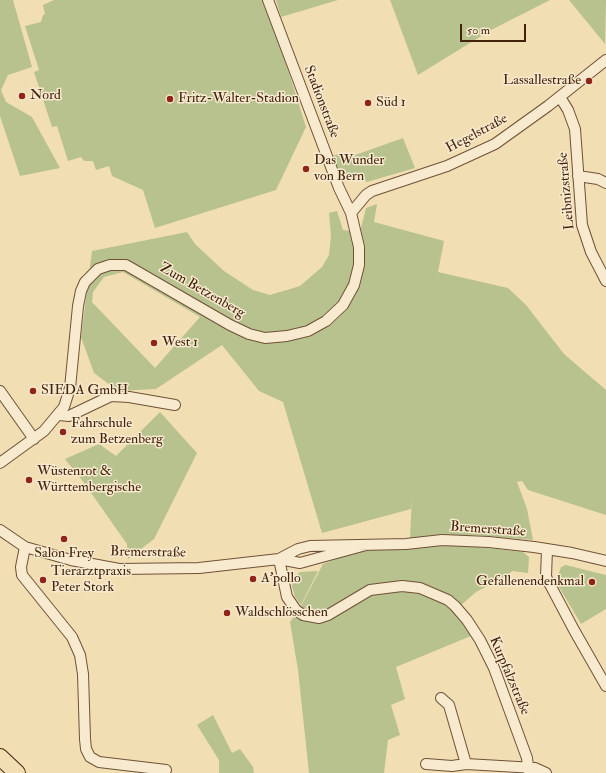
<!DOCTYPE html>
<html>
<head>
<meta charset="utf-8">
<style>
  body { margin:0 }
  #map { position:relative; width:606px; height:773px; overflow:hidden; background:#f2deb3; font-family:"IM FELL Double Pica",serif }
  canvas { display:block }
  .scale { position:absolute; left:460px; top:24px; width:66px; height:18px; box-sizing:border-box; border:2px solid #43220e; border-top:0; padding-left:5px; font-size:12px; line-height:14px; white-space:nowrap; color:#43220e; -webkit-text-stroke:3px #f7eace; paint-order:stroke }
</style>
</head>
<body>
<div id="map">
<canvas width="606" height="773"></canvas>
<div class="scale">50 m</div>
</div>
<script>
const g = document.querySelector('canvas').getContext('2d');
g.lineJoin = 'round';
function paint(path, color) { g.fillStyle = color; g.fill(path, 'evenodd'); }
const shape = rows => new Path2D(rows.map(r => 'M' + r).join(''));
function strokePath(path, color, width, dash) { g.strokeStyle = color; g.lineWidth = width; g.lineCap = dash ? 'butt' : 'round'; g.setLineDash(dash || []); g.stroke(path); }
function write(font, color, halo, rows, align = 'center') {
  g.font = font + ' "IM FELL Double Pica",serif'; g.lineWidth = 3; g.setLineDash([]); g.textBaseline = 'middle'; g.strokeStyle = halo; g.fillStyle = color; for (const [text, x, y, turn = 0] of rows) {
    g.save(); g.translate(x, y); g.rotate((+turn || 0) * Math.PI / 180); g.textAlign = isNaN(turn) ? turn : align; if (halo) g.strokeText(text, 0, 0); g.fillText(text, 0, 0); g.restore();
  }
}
const green = shape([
  [0,0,13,0,32,67,8,75,1,90,6,102,32,117,60,168,20,176,0,116],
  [54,0,266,0,306,127,276,190,155,228,143,190,112,176,109,166,96,170,93,161,84,161,81,157,68,161,57,126,52,127,34,72,39,70,25,26,41,22,43,15,45,14,43,5],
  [276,0,338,0,281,17],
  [390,0,550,0,491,30,418,75],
  [569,0,606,0,605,44],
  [403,138,415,168,367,182,358,178,340,176,332,156,341,153,344,159],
  [377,204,374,222,444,241,438,272,508,288,526,305,564,354,606,390,606,515,528,490,522,481,517,482,527,509,533,540,475,535,410,538,412,497,411,509,322,533,283,402,259,391,222,345,156,389,118,391,94,373,81,337,92,251,187,232,195,244,224,271,253,290,270,295,300,286,322,267,329,255,331,235,329,213,337,211,343,230,360,232,366,208],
  [123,272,200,317,155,368,92,302,93,292,104,277],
  [160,412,197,453,154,539,128,559,127,544,82,480,65,459,99,444,116,456],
  [440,546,470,546,523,552,529,557,528,573,512,571,508,575,476,592,460,606,478,633,396,667,405,699,391,705,400,735,388,740,384,773,309,773,298,670,290,622,300,608,323,564,360,550],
  [566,565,606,575,606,609,581,624,556,582,561,567],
  [318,571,301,605,295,597,292,586,294,577,300,572],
  [213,715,232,753,240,749,253,767,254,773,219,773,219,760,197,725]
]);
const street = shape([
  [560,97,568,110,575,129,582,225,591,252,606,281],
  [578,176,598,179,606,183],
  [351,213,366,195,372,191,447,166,495,144,548,106,606,60],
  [0,391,34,439],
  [59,415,69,416,111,396,129,397,175,405],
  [0,463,44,431,64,407,70,388,78,306,81,291,85,282,98,269,110,265,126,265,230,325,249,334,265,338,287,336,308,331,326,321,343,305,354,285,359,265,359,247,351,213,339,188,268,0],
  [0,530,25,547,71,560,119,569,199,568,279,559,300,563,366,545],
  [25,547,21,567,22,575,72,637,80,655,83,674,85,739,86,749,90,757,99,762,166,770],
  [547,549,546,577,574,630,606,686],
  [279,559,287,597,296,610,303,615,319,618,328,615,370,590,402,586,420,588,448,600,455,606,467,620,480,640,494,668,527,758,529,773],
  [279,559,298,549,310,546,406,544,442,540,489,542,534,547,572,553,606,561],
  [441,698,449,705,466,764,535,768,546,773],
  [426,764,452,766,466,764]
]);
const primary = shape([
  [0,757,17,773]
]);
const markers = [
  [589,81,4,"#8f2418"],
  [22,96,4,"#8f2418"],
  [170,99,4,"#8f2418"],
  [368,103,4,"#8f2418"],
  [306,169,4,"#8f2418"],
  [154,343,4,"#8f2418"],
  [33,391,4,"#8f2418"],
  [63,432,4,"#8f2418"],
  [29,480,4,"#8f2418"],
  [64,539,4,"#8f2418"],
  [253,579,4,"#8f2418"],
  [43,580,4,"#8f2418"],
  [592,582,4,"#8f2418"],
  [227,613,4,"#8f2418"]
];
const poiNames = [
  ["Lassallestraße",581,81,"right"],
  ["Nord",30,96],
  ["Fritz-Walter-Stadion",178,99],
  ["Süd 1",376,103],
  ["Das Wunder",314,161],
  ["von Bern",314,177],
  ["West 1",162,343],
  ["SIEDA GmbH",41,391],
  ["Fahrschule",71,424],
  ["zum Betzenberg",71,440],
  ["Wüstenrot &",37,472],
  ["Württembergische",37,488],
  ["Salon Frey",64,554,"center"],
  ["Tierarztpraxis",51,572],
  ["Peter Stork",51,588],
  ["A'pollo",261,579],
  ["Gefallenendenkmal",584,582,"right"],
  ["Waldschlösschen",235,613]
];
const streetNames = [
  ["Stadionstraße",321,102,69],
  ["Hegelstraße",477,134,-28],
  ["Leibnizstraße",567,191,-95],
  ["Zum Betzenberg",202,291,30],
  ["Bremerstraße",488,530,4],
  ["Bremerstraße",148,553,1],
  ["Kurpfalzstraße",509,676,67]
];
paint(green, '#b7c28f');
strokePath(street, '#6f5137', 12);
strokePath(primary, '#43220e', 18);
strokePath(street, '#f7eace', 10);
strokePath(primary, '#f2deb3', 16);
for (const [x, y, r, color] of markers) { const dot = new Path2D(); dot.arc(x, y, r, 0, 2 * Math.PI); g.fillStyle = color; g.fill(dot); strokePath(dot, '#f7eace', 1.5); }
write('14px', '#43220e', '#f7eace', poiNames, 'left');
write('14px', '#43220e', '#f7eace', streetNames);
</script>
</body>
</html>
